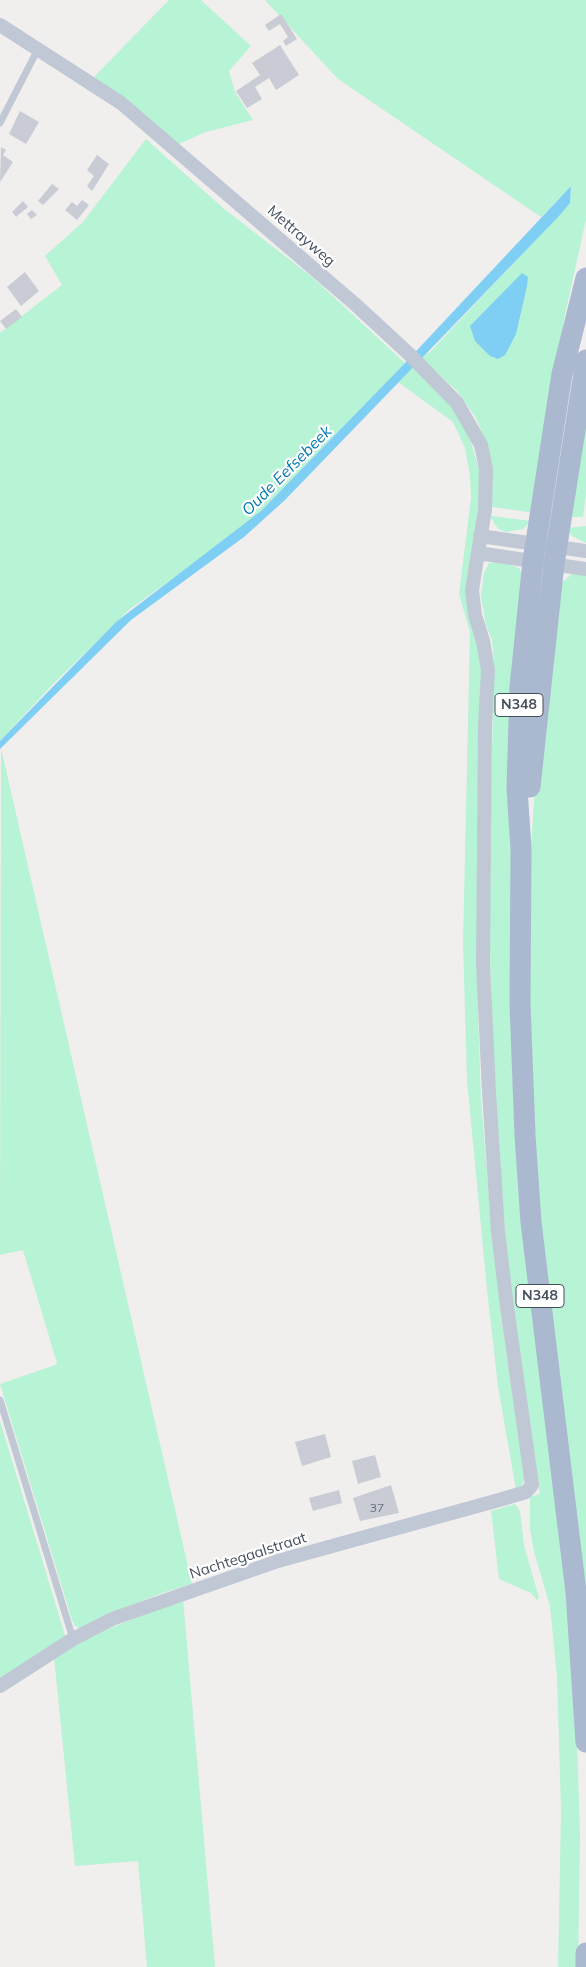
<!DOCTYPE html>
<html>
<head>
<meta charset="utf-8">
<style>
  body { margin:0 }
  canvas { display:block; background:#f1eeee }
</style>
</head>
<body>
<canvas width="586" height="1967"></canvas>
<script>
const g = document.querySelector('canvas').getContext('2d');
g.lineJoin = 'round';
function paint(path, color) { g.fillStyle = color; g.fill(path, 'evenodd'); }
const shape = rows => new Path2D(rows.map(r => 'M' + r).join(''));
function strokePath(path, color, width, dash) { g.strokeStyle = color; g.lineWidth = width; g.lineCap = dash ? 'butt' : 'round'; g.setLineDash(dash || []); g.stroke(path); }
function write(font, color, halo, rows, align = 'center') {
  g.font = font + ' Mulish,sans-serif'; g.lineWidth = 4.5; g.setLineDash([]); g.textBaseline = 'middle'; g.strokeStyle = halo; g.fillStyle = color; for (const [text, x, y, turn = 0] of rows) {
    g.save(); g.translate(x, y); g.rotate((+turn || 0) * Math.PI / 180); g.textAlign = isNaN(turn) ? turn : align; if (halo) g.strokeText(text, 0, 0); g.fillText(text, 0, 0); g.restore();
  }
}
const green = shape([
  [169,0,201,0,251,46,229,71,235,92,253,120,206,132,174,146,92,79],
  [265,0,586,0,586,219,565,315,538,465,535,513,492,507,492,469,485,440,476,418,457,391,421,358,430,352,570,203,571,186,541,217,338,79],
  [146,139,223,208,312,277,405,363,261,511,233,535,130,609,52,685,0,741,0,333,62,285,45,256,83,222],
  [413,366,451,405,469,435,479,470,479,508,473,553,483,666,477,948,478,1013,481,1097,490,1210,502,1323,525,1478,521,1487,516,1490,498,1386,487,1290,467,1080,463,943,470,632,459,594,471,498,470,476,465,448,453,422,398,382],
  [586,397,586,494,583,517,566,517],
  [490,516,492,516,531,521,523,529,507,532,498,529],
  [586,526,586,543,572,536,567,528],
  [501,562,519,568,523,575,512,789,560,1519,577,1738,580,1835,578,1967,558,1967,561,1811,557,1677,550,1606,534,1552,530,1528,530,1497,540,1494,513,1308,498,1164,491,1007,489,887,494,661,492,640,486,625,481,596,484,573,489,563],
  [586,573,586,1612,544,1264,529,1045,531,846,537,758,559,585,572,574],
  [1,748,192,1584,165,1592,98,1618,81,1629,75,1626,72,1620,0,1384,55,1365,57,1363,23,1250,0,1255],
  [0,1421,65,1635,63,1639,0,1678],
  [515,1504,520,1511,524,1545,539,1598,537,1600,531,1593,499,1579,491,1511],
  [183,1599,215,1967,147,1967,138,1861,75,1866,54,1657,98,1633]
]);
const water = shape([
  [571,186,570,203,559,216,285,500,244,537,131,620,0,749,0,741,116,622,261,511,405,363],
  [522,273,528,277,527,286,516,334,505,355,498,359,490,356,475,341,470,326]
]);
const building = shape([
  [281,14,297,39,286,46,283,41,288,37,280,24,269,31,265,25],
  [280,45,299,75,276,90,269,78,255,87,262,99,247,108,236,91,260,75,252,63],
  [20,111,39,122,26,144,9,134],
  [1,147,6,150,3,155,13,162,0,182],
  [97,155,109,164,92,191,87,186,94,176,87,170],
  [52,184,59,189,43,205,38,201],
  [82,200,89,205,77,220,65,210,72,202,77,206],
  [23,201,28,207,16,217,12,212],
  [32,210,37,215,31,219,27,214],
  [25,272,39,291,21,306,7,287],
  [16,309,22,317,6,329,0,321],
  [325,1434,331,1457,302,1466,295,1442],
  [375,1455,381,1477,358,1484,352,1461],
  [391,1485,399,1513,360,1521,353,1498],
  [339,1490,342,1503,313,1511,309,1498]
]);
const service = shape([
  [0,123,38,49],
  [0,1400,73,1639]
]);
const minor = shape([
  [0,25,121,103,356,305,409,354,457,403,481,445,486,469,485,510,472,590,475,615,483,641,488,670,485,726,483,964,489,1092,498,1231,507,1307,532,1485,526,1492,499,1500,278,1561,112,1619,73,1639,0,1686],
  [480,536,586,551],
  [478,553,586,569]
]);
const primary = shape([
  [586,278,562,374,533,561,520,687,517,788,521,849,520,1004,525,1135,531,1222,576,1592,586,1742],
  [530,787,554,564,586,360],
  [586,1967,586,1953]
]);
const numberNames = [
  ["37",377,1508]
];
const shields = [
  [519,705,48],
  [540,1296,48]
];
const shieldNames = [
  ["N348",519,705],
  ["N348",540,1296]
];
const streetNames = [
  ["Mettrayweg",301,236,41],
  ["Nachtegaalstraat",248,1556,-18]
];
const waterNames = [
  ["Oude Eefsebeek",287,471,-45]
];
paint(green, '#b7f3d5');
paint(water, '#7fcff5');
paint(building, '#c9ccd4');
strokePath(service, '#c0c8d5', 7);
strokePath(minor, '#c0c8d5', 14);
strokePath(primary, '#aab9d0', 21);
write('12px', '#656e7b', null, numberNames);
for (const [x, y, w] of shields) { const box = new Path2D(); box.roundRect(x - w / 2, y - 11.5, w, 23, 4); g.fillStyle = '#fff'; g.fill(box); strokePath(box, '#444f5d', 1); }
write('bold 14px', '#444f5d', null, shieldNames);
write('15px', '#444f5d', '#fff', streetNames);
write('italic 16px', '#007bb4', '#fff', waterNames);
</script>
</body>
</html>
